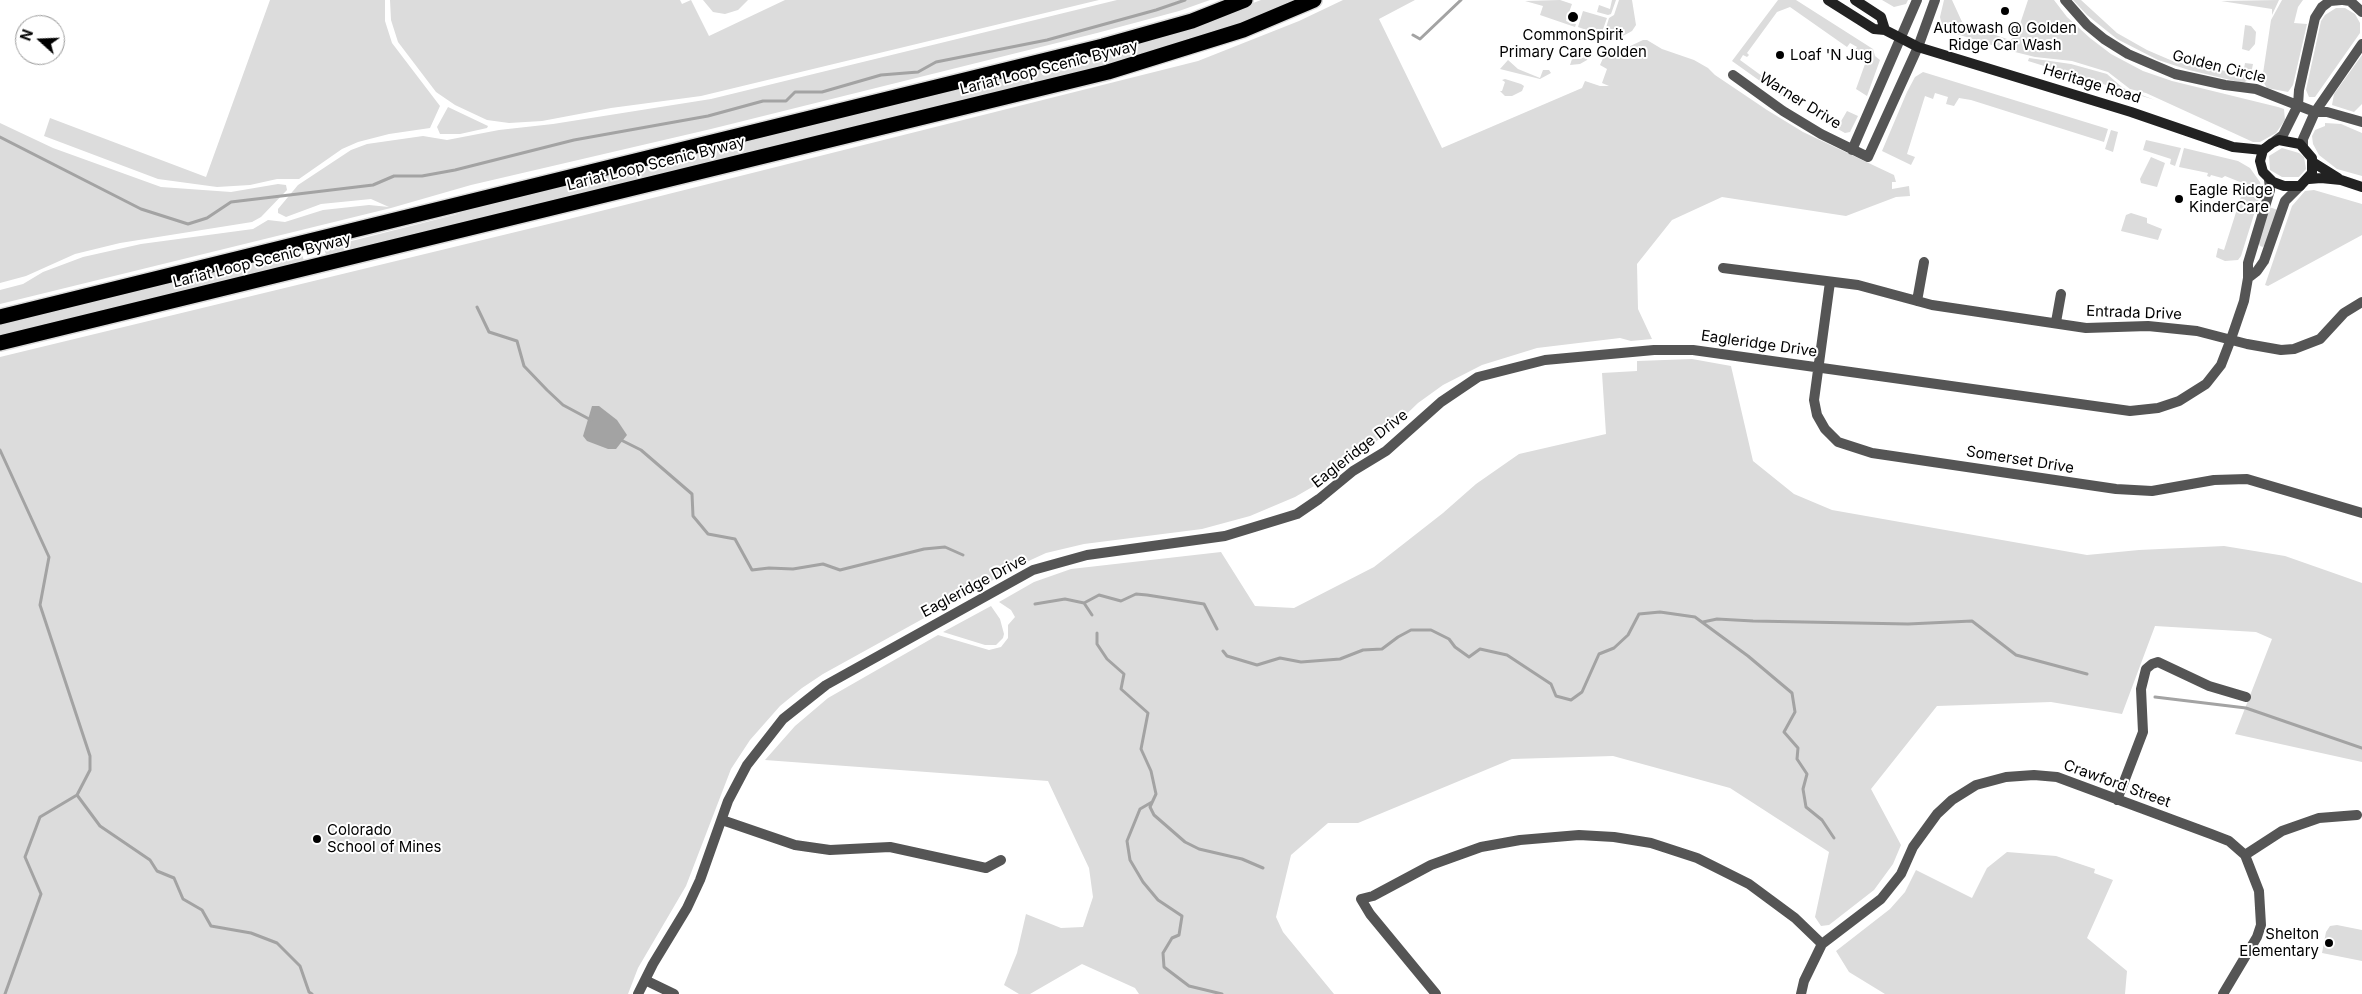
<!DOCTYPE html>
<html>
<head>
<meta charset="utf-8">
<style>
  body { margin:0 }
  #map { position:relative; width:2362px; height:994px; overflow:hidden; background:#fff; font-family:Inter,sans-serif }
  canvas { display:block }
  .north { position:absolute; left:15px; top:15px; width:50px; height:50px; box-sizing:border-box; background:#fff; border:1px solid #999; border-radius:50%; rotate:290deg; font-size:14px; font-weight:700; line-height:20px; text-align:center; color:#000 }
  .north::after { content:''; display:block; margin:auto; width:18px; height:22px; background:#000; clip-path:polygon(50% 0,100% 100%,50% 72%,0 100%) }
</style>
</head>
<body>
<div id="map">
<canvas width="2362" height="994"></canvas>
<div class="north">N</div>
</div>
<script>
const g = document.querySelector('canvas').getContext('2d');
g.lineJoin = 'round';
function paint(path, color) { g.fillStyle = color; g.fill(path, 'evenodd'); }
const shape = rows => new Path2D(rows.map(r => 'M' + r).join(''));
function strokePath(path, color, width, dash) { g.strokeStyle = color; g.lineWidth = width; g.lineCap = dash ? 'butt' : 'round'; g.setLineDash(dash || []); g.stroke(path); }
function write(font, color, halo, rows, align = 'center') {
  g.font = font + ' Inter,sans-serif'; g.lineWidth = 4; g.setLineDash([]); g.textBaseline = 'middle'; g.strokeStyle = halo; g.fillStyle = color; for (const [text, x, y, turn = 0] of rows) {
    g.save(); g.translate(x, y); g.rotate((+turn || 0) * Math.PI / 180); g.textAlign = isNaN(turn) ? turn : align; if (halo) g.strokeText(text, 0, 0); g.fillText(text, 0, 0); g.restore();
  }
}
const green = shape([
  [270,0,385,0,385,21,392,43,440,106,430,128,389,134,358,142,342,149,299,179,277,179,250,185,217,187,158,179,44,136,50,118,206,177],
  [390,0,680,0,682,4,691,0,709,36,785,0,1099,0,701,96,611,108,542,121,509,123,487,120,455,105,436,92,398,42,391,20],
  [703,0,748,0,738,10,725,14,713,12],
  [1117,0,1210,0,1179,11,1097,33,711,129,471,185,391,208,0,304,0,290,23,284,43,272,83,257,141,244,253,229,268,220,285,222,323,210,369,205,389,207,371,199,321,204,286,217,278,213,278,209,298,185,351,150,367,144,423,136,447,140,499,130,553,124,711,99],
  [1261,0,1299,0,1263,16,1150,54,327,258,324,248,454,215,499,200,1198,24],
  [1343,0,1415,0,1379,19,1442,148,1582,88,1585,81,1600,86,1609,86,1602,83,1607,69,1600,65,1604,56,1610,51,1622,50,1643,40,1647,40,1662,49,1694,60,1708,68,1715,75,1767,110,1803,132,1894,175,1896,182,1892,182,1892,189,1909,186,1910,196,1896,197,1846,216,1722,197,1672,220,1637,264,1638,309,1652,339,1631,341,1620,338,1537,348,1482,365,1443,385,1418,403,1386,434,1326,479,1295,497,1250,516,1202,529,1084,544,1046,553,1022,564,823,674,802,688,780,706,750,740,731,769,686,886,638,968,628,994,0,994,0,357,561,221,1198,61,1299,21],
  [1560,0,1572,4,1566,21,1576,24,1575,27,1540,15,1543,6,1525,1],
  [1612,0,1616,0,1611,14,1608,15,1597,12,1599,5,1610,9],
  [1619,0,1632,0,1636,25,1632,31,1621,37,1603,38,1609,18,1614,15],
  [1778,0,1796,0,1873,49,1875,56,1880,60,1867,96,1856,89,1865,64,1862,57,1854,52,1857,47,1850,43,1847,47,1790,7,1777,12,1747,53,1749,55,1747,57,1743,55,1740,60,1784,92,1781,96,1732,61],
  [1882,0,1908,0,1906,4,1894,7],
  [1944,0,1952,0,1963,24,2010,40,2016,36,2028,0,2054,0,2067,17,2090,38,2111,54,2143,71,2172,81,2278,107,2284,109,2285,120,2276,133,2260,142,2253,142,2146,93,2130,89,2108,72,2072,61,2035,57,2011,51,1947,31,1942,26,1940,17],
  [2073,0,2081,0,2117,33,2147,50,2175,62,2243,74,2245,63,2253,64,2250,79,2243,83,2189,70,2158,60,2117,39,2087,15],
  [2279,0,2272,15,2272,9,2221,1],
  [2282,0,2303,0,2298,7,2294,23,2307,24,2293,85,2288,92,2267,88,2262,80,2271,20],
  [2336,8,2345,8,2355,14,2360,23,2360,33,2315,97,2309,97,2306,90,2321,21,2325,15],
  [1583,11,1607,18,1601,35,1578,27],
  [2245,25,2251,26,2256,32,2255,44,2249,51,2242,49],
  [1586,47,1592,49,1587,60,1580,64,1570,65,1573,56,1583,58],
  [2362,55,2362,104,2354,112,2332,105,2334,94],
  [2029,58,2071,64,2107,74,2123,88,2155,100,2028,61],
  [1508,60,1518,69,1540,78,1543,70,1549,70,1551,73,1540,79,1500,69],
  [1923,72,2108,129,2104,142,1971,100,1959,98,1954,106,1946,104,1948,97,1935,93,1933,99,1925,96,1907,154,1915,157,1911,165,1882,151,1907,92,1915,77],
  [1505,79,1521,84,1524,86,1522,91,1512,96,1505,96,1500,91,1502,91,1505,82,1502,80],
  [448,107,488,126,487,128,460,134,440,134,437,127],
  [1847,111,1858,116,1850,132,1845,133,1827,123,1830,117,1840,123],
  [0,123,53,148,161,187,231,192,278,184,286,185,287,190,261,217,252,222,120,243,75,254,26,276,0,283],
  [2325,123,2341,124,2362,133,2362,176,2337,169,2319,155,2313,144,2312,136,2315,130,2325,126],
  [2111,130,2118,132,2113,152,2105,149],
  [2146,140,2181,148,2175,166,2170,164,2171,159,2143,150],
  [2184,148,2238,161,2250,168,2260,182,2262,189,2241,256,2238,260,2225,261,2216,257,2218,248,2224,250,2245,184,2225,176,2222,178,2211,175,2210,177,2207,176,2208,173,2179,167],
  [2282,148,2299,153,2304,157,2306,169,2299,177,2282,177,2270,170,2269,156],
  [2151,157,2165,163,2157,187,2141,183,2140,179],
  [2314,190,2362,204,2362,235,2268,286,2265,285,2292,206,2305,191],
  [2269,207,2278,210,2268,240,2263,247,2260,246,2258,241],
  [2131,213,2147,218,2147,223,2162,229,2158,240,2121,231,2126,215],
  [300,250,305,263,0,338,0,323],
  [1692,359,1731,366,1753,461,1794,494,1832,510,2087,555,2139,550,2224,546,2285,556,2362,583,2362,762,2235,734,2272,639,2256,632,2155,626,2122,714,2051,702,1937,706,1871,789,1901,845,1893,864,1874,890,1829,925,1821,926,1815,917,1829,852,1730,788,1613,756,1512,759,1358,823,1328,823,1291,855,1276,917,1283,932,1334,994,1139,994,1135,988,1082,964,1030,994,1019,994,1004,985,1017,953,1026,914,1061,928,1083,927,1093,897,1089,868,1048,781,765,760,795,726,828,698,938,635,989,650,1001,647,1008,638,1008,625,1015,617,1011,610,999,602,1034,582,1071,569,1221,552,1255,606,1294,608,1374,567,1443,513,1476,484,1519,454,1606,434,1602,373,1637,371,1637,361],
  [991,606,1000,619,1004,634,1003,638,996,645,985,645,943,632],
  [2007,852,2056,856,2095,869,2094,873,2113,880,2087,938,2127,971,2125,994,1885,994,1849,972,1836,951,1890,909,1905,892,1916,870,1972,898,1987,868],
  [2337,925,2362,930,2362,961,2322,953,2326,932,2330,926]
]);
const water = shape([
  [592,406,599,406,617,420,627,435,616,449,608,449,587,441,583,436]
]);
const stream = shape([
  [1413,35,1420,39,1461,0],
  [0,137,141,209,188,224,207,218,231,202,373,185,394,176,422,176,455,170,574,140,708,116,763,101,786,101,795,92,822,92,881,75,918,72,936,62,1047,40,1156,10,1185,0],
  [477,307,489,332,517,341,524,366,547,390,563,405,591,420],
  [619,439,641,450,692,494,693,516,708,534,735,539,752,570,769,568,793,569,823,564,840,570,924,549,945,547,963,555],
  [0,450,49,557,40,605,90,756,90,770,77,795,100,826,150,860,157,871,174,878,183,899,202,910,211,926,251,933,277,943,300,966,309,992,312,994],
  [1084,603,1092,615],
  [1035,604,1065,599,1084,603,1099,595,1121,601,1136,594,1147,595,1204,604,1217,629],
  [1703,622,1717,619,1753,621,1908,624,1972,621,2016,655,2087,674],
  [1097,633,1097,644,1107,659,1124,674,1121,689,1148,713,1141,749,1151,771,1156,794,1150,807,1154,815,1185,842,1199,849,1242,859,1263,868],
  [1223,651,1227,656,1257,665,1280,658,1301,662,1340,659,1363,650,1382,649,1398,637,1411,630,1431,630,1449,639,1455,647,1469,657,1480,649,1507,655,1551,684,1556,696,1571,700,1582,692,1599,654,1614,648,1628,635,1639,614,1660,612,1695,617,1748,656,1792,693,1795,712,1784,732,1798,748,1797,759,1807,774,1803,789,1806,807,1822,820,1834,838],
  [2155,697,2246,708,2362,748],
  [1152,802,1140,809,1127,841,1130,860,1143,882,1158,900,1182,916,1179,935,1172,938,1163,953,1164,967,1189,986,1222,994],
  [5,994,41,894,25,857,40,817,77,795]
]);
const street = shape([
  [2065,0,2087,25,2104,39,2128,54,2149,63,2175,74,2225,85,2256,89,2315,112,2327,112,2362,122],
  [2343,0,2350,1,2362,12],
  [1733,75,1783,111,1821,134,1868,157,1918,47,1935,0],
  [2275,141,2283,135,2298,105,2299,90,2315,18,2322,7,2330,1,2341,0],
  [2303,146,2303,139,2315,112,2362,44],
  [1852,150,1917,0],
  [1723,268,1858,285,1932,305,2086,328,2148,326,2197,331,2247,344,2281,350,2294,349,2320,339,2344,313,2362,302],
  [2248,278,2257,271,2264,261,2285,201,2300,186],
  [1830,282,1814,400,1817,415,1825,429,1838,442,1872,453,2116,489,2152,491,2214,480,2247,479,2362,513],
  [1917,301,1924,262],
  [2056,322,2061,294],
  [2117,800,2143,732,2141,689,2146,669,2152,664,2158,662,2209,686,2246,697],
  [722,820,795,845,830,850,890,847,986,868,1001,860],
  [2245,855,2282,831,2319,818,2357,815],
  [645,980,674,994],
  [638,994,653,964,687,908,700,880,728,801,747,765,783,719,826,685,1033,570,1087,555,1225,536,1297,514,1319,499,1353,471,1386,451,1441,402,1478,377,1545,360,1654,350,1693,350,2130,411,2158,408,2179,401,2206,384,2221,365,2231,339,2244,301,2248,278,2248,263,2270,190,2269,179],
  [1436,994,1370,914,1361,899,1373,896,1431,865,1481,847,1520,840,1579,835,1614,837,1651,843,1697,858,1749,884,1795,918,1822,944],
  [1801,994,1804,981,1822,944,1881,899,1901,874,1913,847,1937,814,1952,800,1976,785,2006,777,2034,775,2057,777,2211,834,2229,841,2245,855,2259,891,2261,925,2257,937,2223,994]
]);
const secondary = shape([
  [1828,0,1874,29,1885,30,1918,47,2131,112,2233,147,2263,150],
  [1855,0,1881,17,1885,30],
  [2279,140,2300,144,2312,158,2312,173,2300,186,2284,186,2273,182,2263,172,2260,161,2263,150,2272,143,2279,140],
  [2314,163,2338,178],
  [2309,179,2321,178,2341,180,2362,187]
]);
const highway = shape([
  [0,317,1103,46,1192,21,1245,0],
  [0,343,1108,72,1243,30,1314,0]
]);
const markers = [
  [2005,11,5,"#000"],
  [1573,17,6,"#000"],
  [1780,55,5,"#000"],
  [2179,199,5,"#000"],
  [317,839,5,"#000"],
  [2329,943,5,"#000"]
];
const poiNames = [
  ["Autowash @ Golden",2005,28,"center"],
  ["Ridge Car Wash",2005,45,"center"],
  ["CommonSpirit",1573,35,"center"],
  ["Primary Care Golden",1573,52,"center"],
  ["Loaf 'N Jug",1790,55],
  ["Eagle Ridge",2189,190],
  ["KinderCare",2189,207],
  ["Colorado",327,830],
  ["School of Mines",327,847],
  ["Shelton",2319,934,"right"],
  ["Elementary",2319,951,"right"]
];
const streetNames = [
  ["Golden Circle",2219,67,14],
  ["Lariat Loop Scenic Byway",1049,68,-14],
  ["Heritage Road",2092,84,17],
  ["Warner Drive",1800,101,32],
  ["Lariat Loop Scenic Byway",656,164,-14],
  ["Lariat Loop Scenic Byway",262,261,-14],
  ["Entrada Drive",2134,313,2],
  ["Eagleridge Drive",1759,344,8],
  ["Eagleridge Drive",1360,449,-38],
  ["Somerset Drive",2020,460,9],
  ["Eagleridge Drive",974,586,-28],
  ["Crawford Street",2117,784,20]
];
paint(green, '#dcdcdc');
paint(water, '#a3a3a3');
strokePath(stream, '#a3a3a3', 3);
strokePath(highway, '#dbdbdb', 18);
strokePath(street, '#555', 10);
strokePath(secondary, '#222', 10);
strokePath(highway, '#000', 15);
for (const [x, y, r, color] of markers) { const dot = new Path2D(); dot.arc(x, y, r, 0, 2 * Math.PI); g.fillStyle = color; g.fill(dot); strokePath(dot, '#fff', 2); }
write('15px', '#000', '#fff', poiNames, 'left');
write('15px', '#000', '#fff', streetNames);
</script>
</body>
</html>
